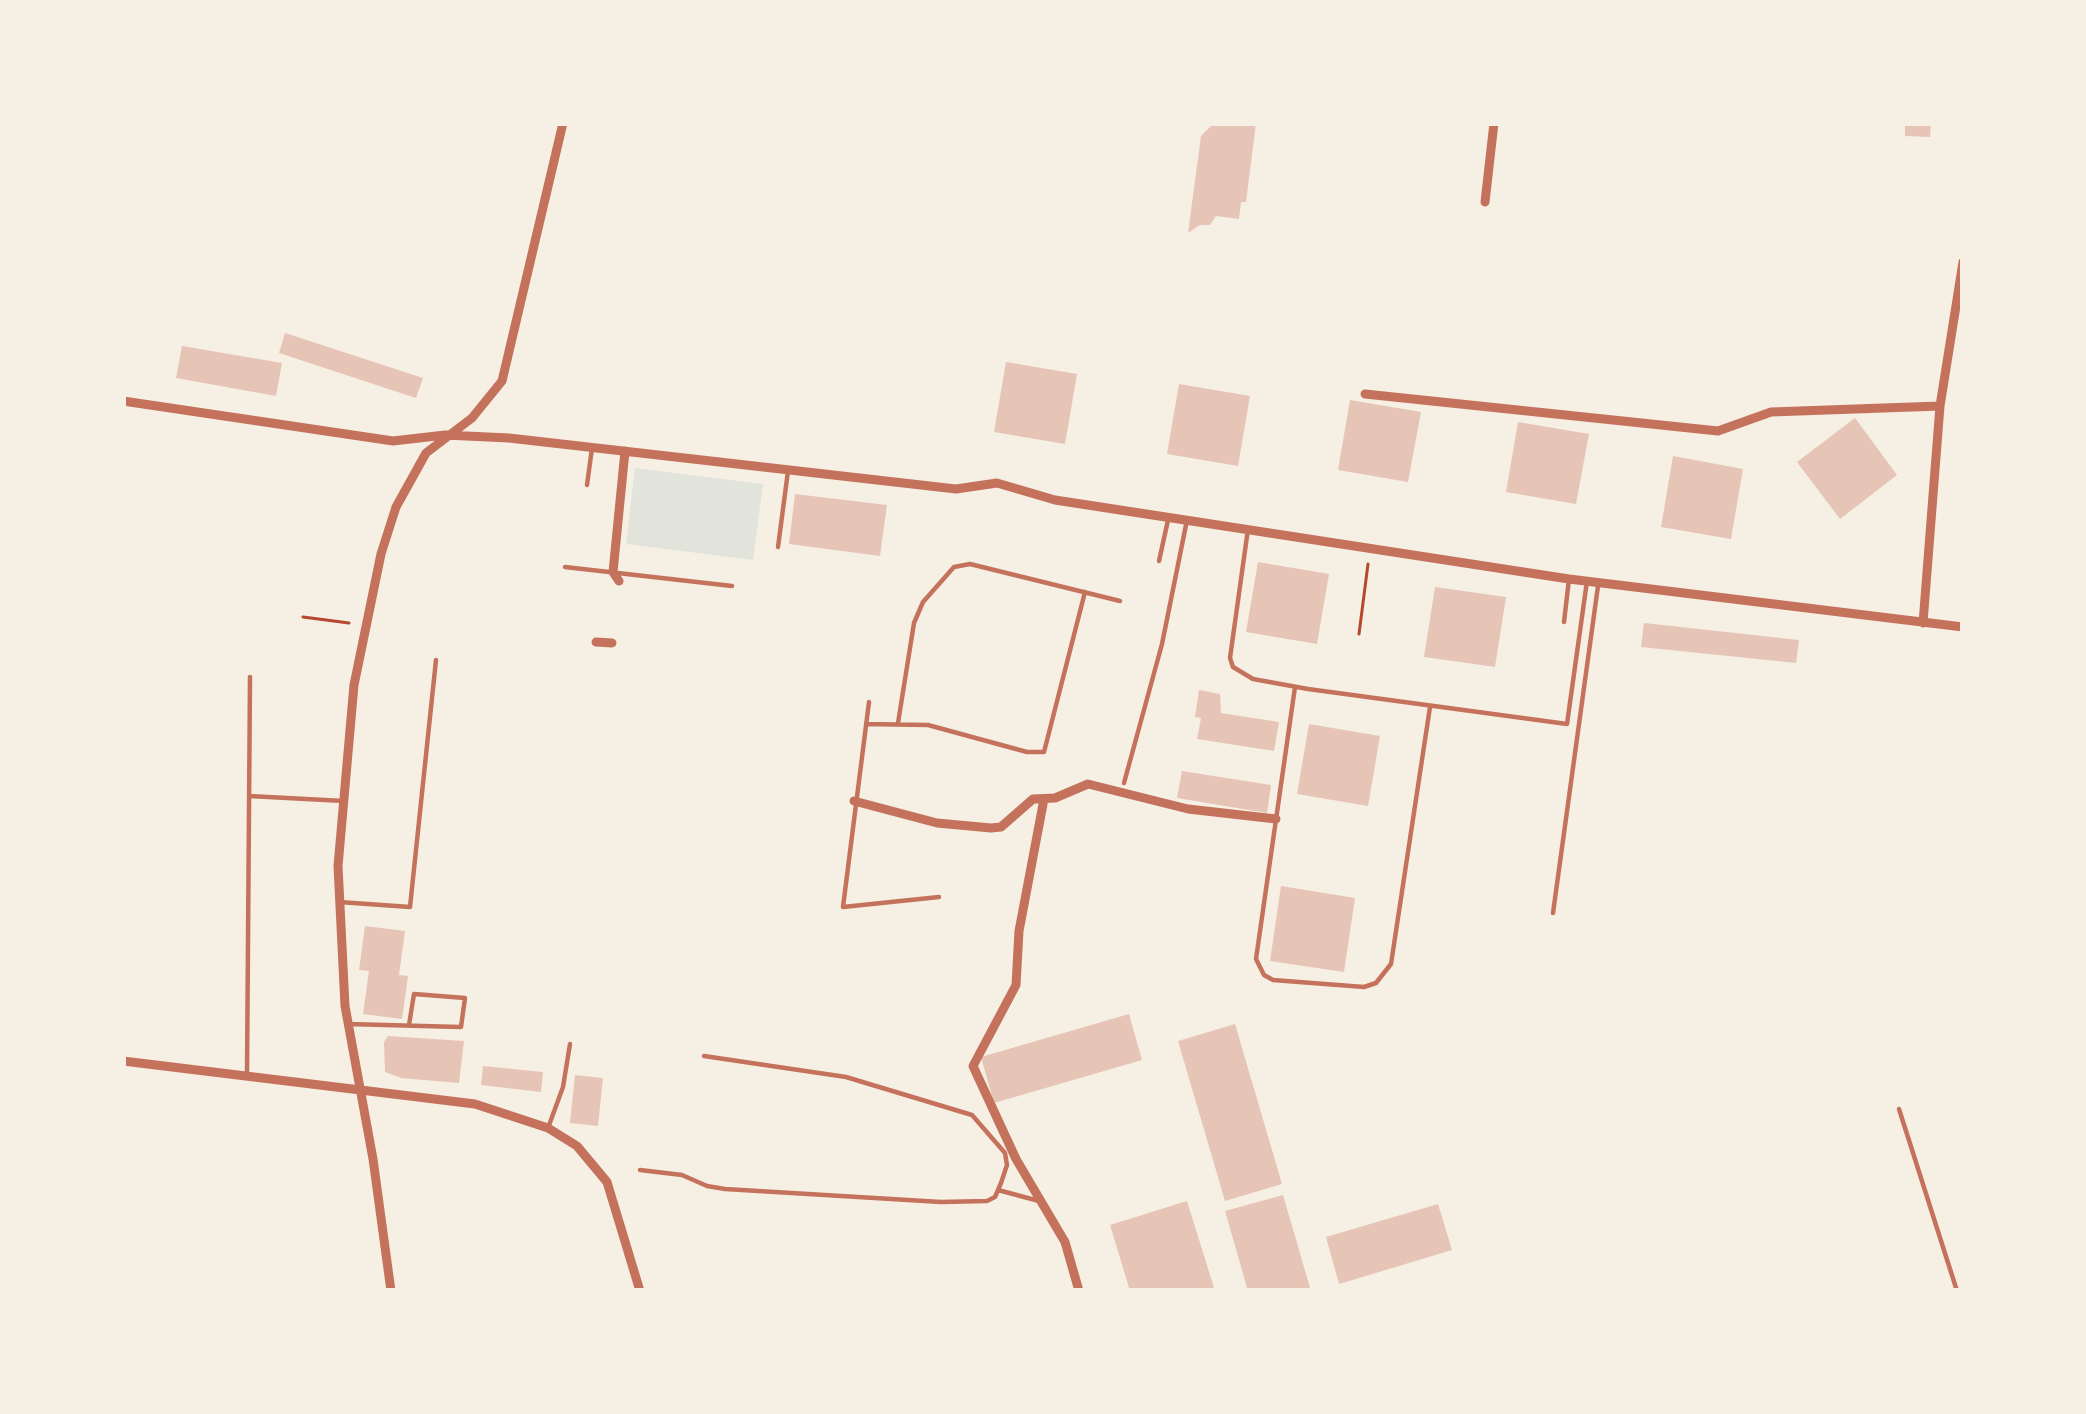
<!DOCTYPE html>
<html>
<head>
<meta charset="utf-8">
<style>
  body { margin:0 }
  #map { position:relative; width:2086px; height:1414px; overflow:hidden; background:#f6efe4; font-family:"PT Sans",sans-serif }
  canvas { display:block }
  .frame { position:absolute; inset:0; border:126px solid #f6efe4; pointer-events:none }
</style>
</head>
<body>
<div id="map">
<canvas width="2086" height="1414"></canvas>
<div class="frame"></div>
</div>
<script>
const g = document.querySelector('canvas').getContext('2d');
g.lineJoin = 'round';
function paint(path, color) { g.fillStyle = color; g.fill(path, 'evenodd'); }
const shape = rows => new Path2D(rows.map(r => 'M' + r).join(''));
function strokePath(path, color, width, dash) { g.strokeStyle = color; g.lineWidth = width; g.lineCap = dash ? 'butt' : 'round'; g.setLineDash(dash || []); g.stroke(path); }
const green = shape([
  [635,468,763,484,753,560,626,544]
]);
const building = shape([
  [1214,123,1256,123,1246,202,1241,202,1239,219,1216,216,1210,225,1200,225,1188,233,1201,136],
  [1905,123,1931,123,1930,137,1905,136],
  [285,333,423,378,416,398,279,353],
  [182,346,282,363,276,396,176,378],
  [1006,362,1077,374,1065,444,994,432],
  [1179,384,1250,396,1238,466,1167,454],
  [1350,400,1421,412,1408,482,1338,470],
  [1855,418,1897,475,1840,519,1797,462],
  [1518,422,1589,434,1576,504,1506,492],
  [1673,456,1743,469,1731,539,1661,527],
  [795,494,887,505,880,556,789,544],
  [1258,562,1329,574,1317,644,1246,632],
  [1435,587,1506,597,1495,667,1424,657],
  [1644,623,1799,640,1796,663,1641,647],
  [1199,690,1220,694,1221,713,1279,722,1274,751,1197,739,1201,718,1195,717],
  [1309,724,1380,736,1368,806,1297,794],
  [1182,771,1271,785,1267,813,1177,798],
  [1281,886,1355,898,1344,972,1270,961],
  [365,926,405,931,399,975,408,976,402,1019,363,1014,369,971,359,970],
  [1129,1014,1142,1060,994,1103,981,1057],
  [1235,1024,1282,1184,1225,1201,1178,1041],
  [388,1036,464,1041,459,1083,401,1078,385,1072,384,1042],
  [483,1066,543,1072,541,1092,481,1085],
  [575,1075,603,1078,598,1126,570,1123],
  [1283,1195,1311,1291,1248,1291,1225,1211],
  [1187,1201,1215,1291,1130,1291,1110,1225],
  [1438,1204,1452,1250,1339,1284,1326,1237]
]);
const path = shape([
  [303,617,349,623],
  [1359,634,1368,564]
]);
const service = shape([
  [587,485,592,448],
  [1248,529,1230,658,1233,667,1253,679,1308,689,1567,724,1587,581],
  [778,547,788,471],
  [1159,561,1168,520],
  [565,567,732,586],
  [1564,622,1569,579],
  [1295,687,1256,959,1264,975,1273,980,1364,987,1376,983,1391,964,1430,707],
  [869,702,843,907,939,897],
  [898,723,914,623,923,602,954,567,970,564,1120,601],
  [866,724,928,725,1027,752,1044,752,1085,592],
  [1124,783,1162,644,1187,520],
  [249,796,344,801],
  [339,902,410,907,436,660],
  [1553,913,1598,586],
  [347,1024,461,1027,465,998,414,994,409,1025],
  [247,1073,250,677],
  [1899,1109,1957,1291],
  [548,1128,563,1087,570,1044],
  [640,1170,682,1175,707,1186,725,1189,941,1202,987,1201,995,1197,1001,1183,1007,1165,1005,1153,972,1115,846,1077,704,1056],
  [998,1190,1039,1201]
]);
const minor = shape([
  [1485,202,1494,123],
  [1365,394,1718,431,1771,412,1940,406],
  [123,401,393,441,445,435,509,438,956,489,997,483,1055,500,1569,579,1963,627],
  [619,581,613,572,625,451],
  [1923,623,1940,406,1963,262],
  [596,642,612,643],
  [1044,799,1019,931,1016,985,973,1066,1016,1159,1065,1242,1079,1291],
  [854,801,937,823,991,828,1001,827,1033,799,1055,798,1088,784,1188,809,1276,819],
  [123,1061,475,1104,548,1128,577,1146,607,1182,640,1291],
  [391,1291,373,1159,345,1006,338,866,354,685,381,554,396,507,426,453,472,418,502,381,563,123]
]);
paint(green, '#e2e4dc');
paint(building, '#e6c5b7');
strokePath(path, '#b5482f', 3);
strokePath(service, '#c5725c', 4.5);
strokePath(minor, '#c5725c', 9);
</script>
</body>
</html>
